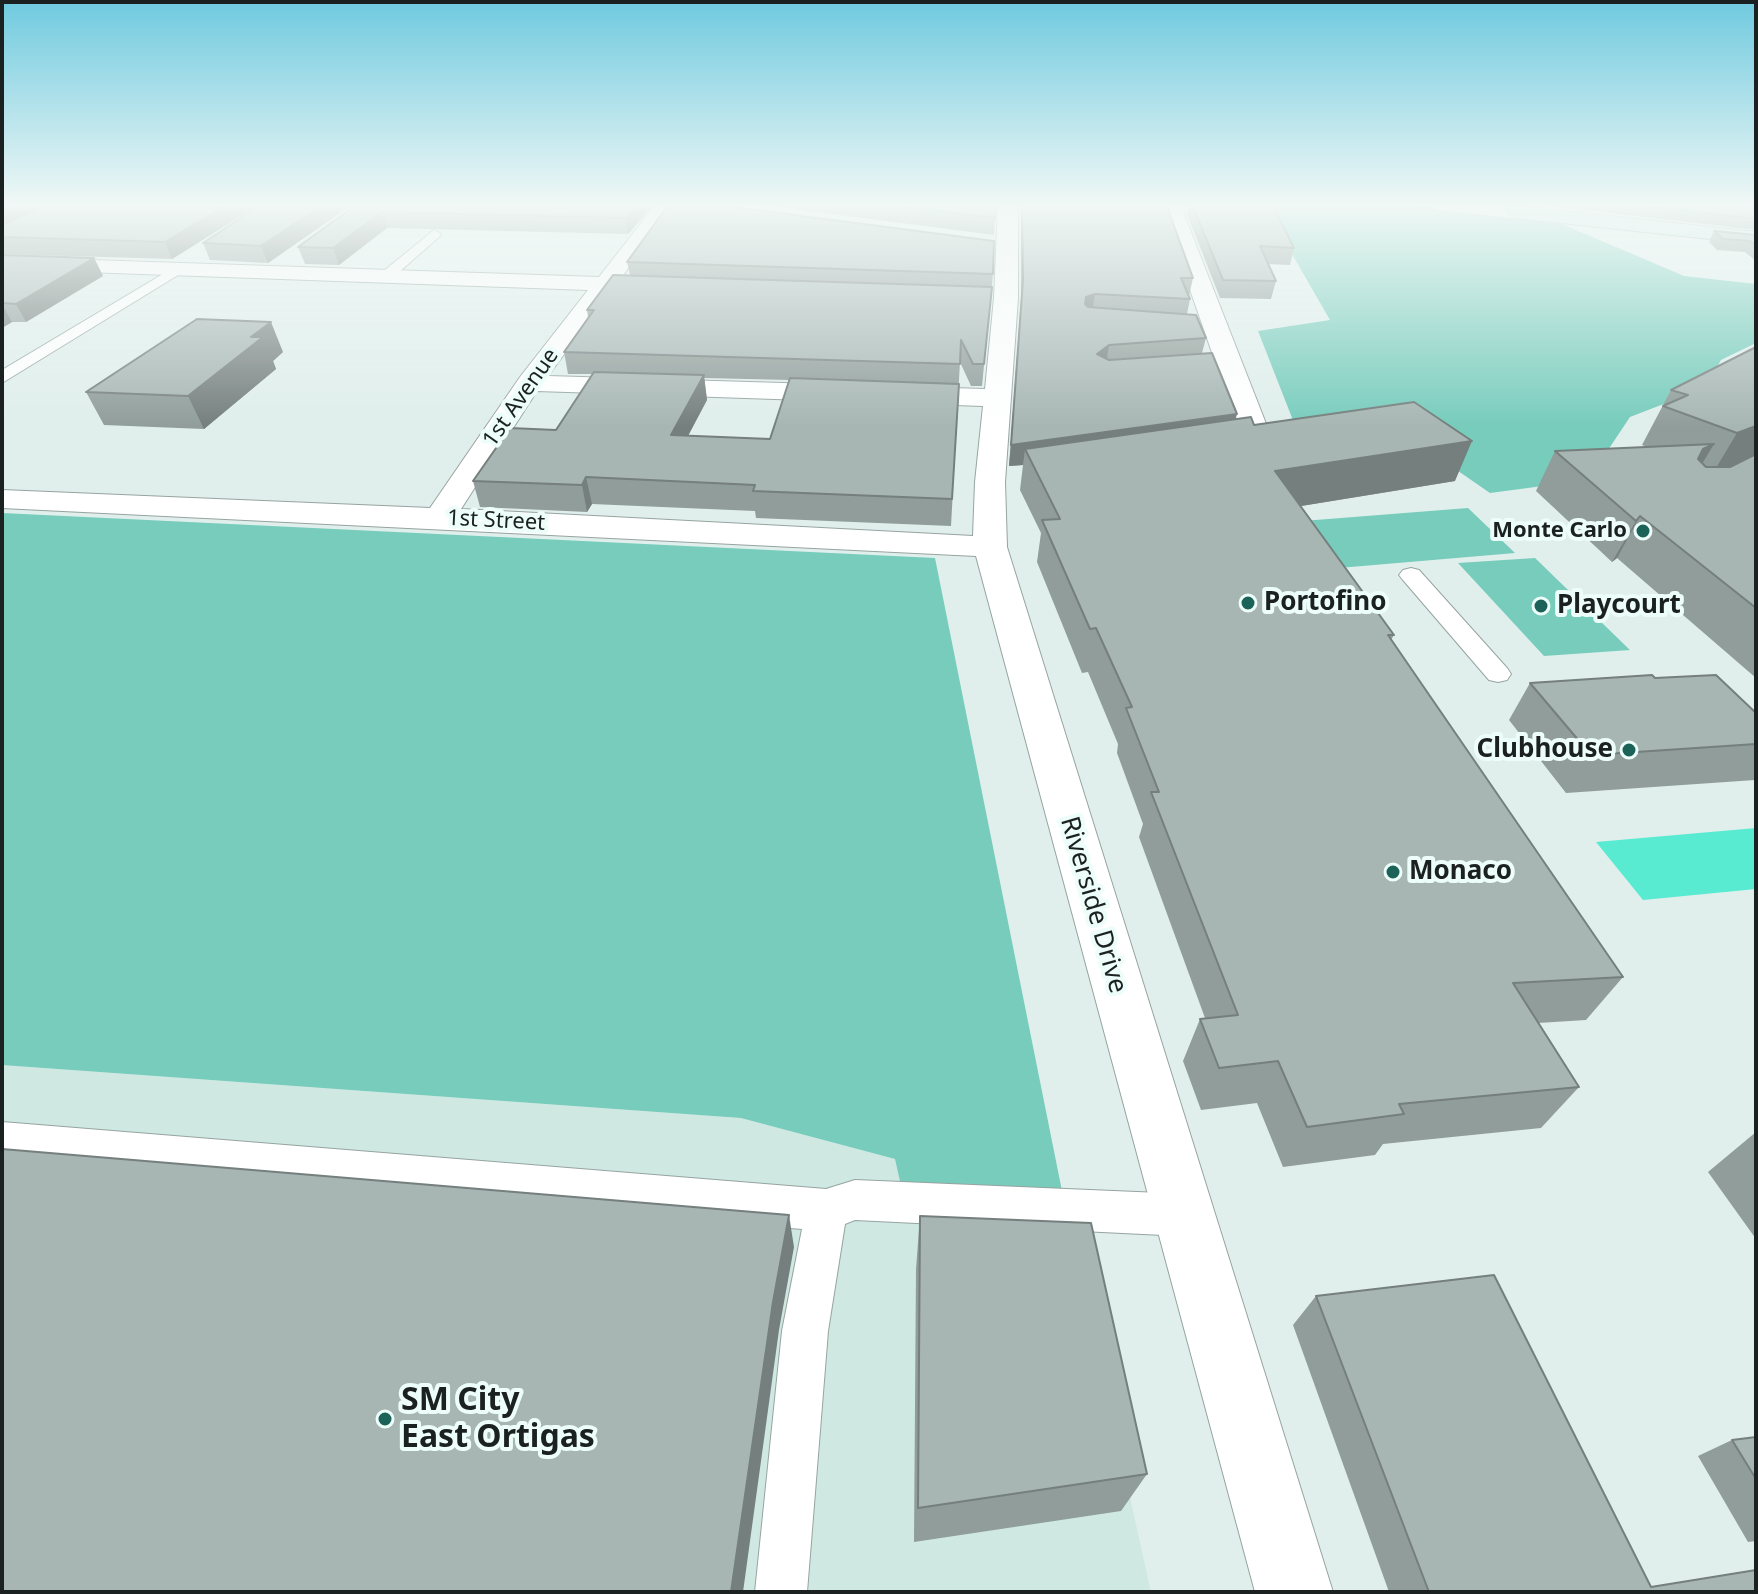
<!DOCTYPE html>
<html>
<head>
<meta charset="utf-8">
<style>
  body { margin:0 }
  #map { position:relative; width:1758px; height:1594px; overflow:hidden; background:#e0efec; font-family:"Noto Sans",sans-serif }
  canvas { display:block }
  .frame { position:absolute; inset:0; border:4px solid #1b2120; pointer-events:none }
</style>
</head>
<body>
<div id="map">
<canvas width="1758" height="1594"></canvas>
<div class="frame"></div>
</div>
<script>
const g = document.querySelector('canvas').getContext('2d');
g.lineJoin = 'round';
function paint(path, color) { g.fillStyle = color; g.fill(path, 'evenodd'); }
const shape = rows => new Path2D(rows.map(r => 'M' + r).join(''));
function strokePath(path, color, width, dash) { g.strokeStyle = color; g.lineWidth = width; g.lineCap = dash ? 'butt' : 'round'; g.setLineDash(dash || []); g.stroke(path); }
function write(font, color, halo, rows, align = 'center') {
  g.font = font + ' "Noto Sans",sans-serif'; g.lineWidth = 8; g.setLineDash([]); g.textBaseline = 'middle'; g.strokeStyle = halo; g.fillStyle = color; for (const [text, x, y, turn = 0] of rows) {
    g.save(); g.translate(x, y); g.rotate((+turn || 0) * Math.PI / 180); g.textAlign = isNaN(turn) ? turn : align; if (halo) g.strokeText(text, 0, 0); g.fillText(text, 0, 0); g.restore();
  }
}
const built = shape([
  [2,1065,741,1118,895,1159,1062,1191,1151,1592,2,1592]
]);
const green = shape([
  [1225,204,1399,204,1555,221,1684,276,1756,284,1756,343,1721,360,1705,388,1630,417,1588,480,1490,493,1377,415,1296,428,1258,331,1330,320,1266,209],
  [1468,508,1515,553,1327,569,1290,522],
  [2,513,935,558,1062,1191,902,1190,895,1159,741,1118,2,1065],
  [1535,558,1630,650,1544,656,1458,563]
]);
const water = shape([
  [1756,828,1756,889,1643,900,1596,842]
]);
const lane = shape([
  [434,230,441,234,439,237,390,280,380,280,380,274,434,230],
  [178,265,183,266,183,272,2,383,2,370,178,265],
  [1411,568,1419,570,1507,668,1511,674,1507,680,1498,682,1489,680,1403,580,1399,575,1403,570,1411,568],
  [2,1122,826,1189,855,1180,1184,1194,1199,1200,1205,1215,1199,1230,1184,1236,855,1220,845,1224,828,1331,807,1592,755,1592,782,1331,802,1229,2,1160,2,1122]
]);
const street = shape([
  [656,204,676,204,621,278,667,279,675,281,678,286,675,291,667,293,611,291,548,376,985,389,994,298,998,204,1018,204,1018,298,1005,482,1007,547,1333,1592,1255,1592,976,556,2,508,2,490,430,508,520,377,588,290,2,269,2,257,599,277,656,204],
  [537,391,983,406,975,482,973,536,461,509,537,391],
  [1160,204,1180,204,1274,444,1269,450,1259,453,1249,450,1244,444,1160,204],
  [1428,204,1493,204,1521,208,1524,212,1514,218,1438,210,1428,204]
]);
const secondary = shape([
  [1503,204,1756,232,1756,244,1514,218,1507,216,1503,204]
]);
const wall = shape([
  [2,204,260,204,172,259,2,254],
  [262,204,353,204,268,263,210,260,203,243],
  [357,204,654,204,628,234,387,228,339,265,305,264,298,247],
  [755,204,996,204,994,235],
  [1021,204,1166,204,1193,278,1189,296,1190,299,1187,314,1206,338,1202,353,1236,419,1455,481,1301,506,1394,635,1391,640,1623,977,1586,1020,1538,1023,1579,1087,1541,1128,1383,1144,1375,1155,1283,1167,1257,1103,1201,1110,1183,1061,1200,1019,1205,1018,1139,837,1143,824,1117,753,1118,744,1088,672,1082,673,1037,562,1041,533,1020,490,1023,465,1009,466,1021,298],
  [1188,204,1272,204,1294,248,1290,265,1268,264,1276,281,1271,299,1220,298,1187,214],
  [1530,204,1756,204,1756,230],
  [1714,231,1756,235,1756,261,1745,252,1717,250,1709,242],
  [2,255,94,258,103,276,26,322,12,322,2,328],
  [627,262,993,274,982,386,971,386,960,362,951,526,756,518,755,511,592,504,587,512,480,507,473,481,556,430,592,374,568,374,564,352,588,317,587,310,630,275],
  [704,378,789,380,770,439,688,436,707,400],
  [1756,347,1756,678,1617,558,1612,562,1536,491,1555,451,1647,447,1642,445,1671,390],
  [283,352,273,361,276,369,204,429,104,425,86,392],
  [1530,683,1756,713,1756,778,1755,780,1566,793,1509,720],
  [1756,1132,1756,1239,1708,1172],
  [920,1216,1147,1474,1121,1511,914,1542,916,1269],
  [1316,1296,1651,1587,1756,1592,1389,1592,1293,1325],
  [1756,1437,1756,1541,1748,1542,1698,1456,1732,1440]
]);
const shadedWall = shape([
  [7,204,51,204,2,227,2,206],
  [228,204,260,204,172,259,165,242],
  [324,204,353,204,268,263,261,246],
  [638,204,654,204,628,234,626,218],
  [382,212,387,228,339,265,333,248],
  [94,258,103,276,26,322,16,304],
  [1095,294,1092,312,1084,315,1086,297],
  [2,304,12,322,2,328],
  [271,322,283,352,273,361,276,369,204,429,188,396,251,337],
  [1109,345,1106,364,1097,354],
  [704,375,707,400,675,460,671,435],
  [1237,414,1232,434,1025,449,1023,465,1009,466,1011,445],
  [1756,426,1756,455,1713,473,1737,433],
  [1472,441,1455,481,1264,512,1275,471],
  [1714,444,1690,484,1680,489,1703,449],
  [586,477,592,504,587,512,582,485],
  [1640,516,1617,558,1612,562,1636,521],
  [789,1215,794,1247,779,1330,743,1592,731,1592,773,1302]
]);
const building = shape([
  [48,204,228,204,165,242,2,237,2,225,48,204],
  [262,204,324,204,261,246,203,243,262,204],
  [357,204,638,204,626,218,382,212,333,248,298,247,357,204],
  [669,204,710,204,994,241,993,274,627,262,669,204],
  [882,204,996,204,995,218,882,204],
  [1022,204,1166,204,1193,278,1181,278,1190,299,1095,294,1086,297,1085,304,1088,307,1196,315,1206,338,1109,345,1097,354,1109,360,1212,353,1237,414,1011,445,1023,280,1022,204],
  [1192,204,1272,204,1294,248,1260,246,1276,281,1223,280,1192,204],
  [1625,204,1756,204,1756,219,1625,204],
  [1714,231,1756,235,1756,245,1750,241,1723,239,1714,231],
  [2,255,94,258,16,304,2,303,2,255],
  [613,275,992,287,984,364,973,364,961,340,960,364,564,352,594,310,587,310,613,275],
  [197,319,271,322,251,337,263,337,188,396,86,392,197,319],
  [1756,347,1756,426,1737,433,1663,406,1688,395,1671,390,1756,347],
  [594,372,704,375,671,435,770,439,790,378,959,384,952,499,753,491,755,485,586,477,582,485,473,481,510,428,556,430,594,372],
  [1414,402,1472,441,1275,471,1394,635,1388,635,1623,977,1513,983,1579,1087,1399,1104,1404,1114,1307,1127,1278,1061,1219,1068,1200,1019,1238,1015,1151,792,1159,792,1126,708,1132,707,1096,628,1090,629,1042,520,1060,519,1025,449,1251,417,1254,425,1414,402],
  [1714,444,1703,449,1698,459,1706,467,1730,467,1756,454,1756,608,1640,516,1636,521,1555,451,1714,444],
  [1652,675,1655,678,1716,675,1756,713,1756,744,1591,755,1530,683,1652,675],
  [2,1149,789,1215,773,1302,731,1592,2,1592,2,1149],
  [920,1216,1091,1223,1147,1474,918,1508,920,1216],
  [1494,1275,1651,1587,1756,1570,1756,1592,1429,1592,1316,1296,1494,1275],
  [1756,1437,1756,1479,1732,1440,1756,1437]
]);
const markers = [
  [1643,531,8,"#1b6358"],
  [1248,603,8,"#1b6358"],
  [1541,606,8,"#1b6358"],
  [1629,750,8,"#1b6358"],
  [1393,872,8,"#1b6358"],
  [385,1419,8,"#1b6358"]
];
const farStreetnames = [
  ["1st Avenue",521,398,-55],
  ["1st Street",496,521,3]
];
const farPoinames = [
  ["Monte Carlo",1627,531]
];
const poiNames = [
  ["Portofino",1264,603],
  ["Playcourt",1557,606],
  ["Clubhouse",1613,750,"right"],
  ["Monaco",1409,872]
];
const streetNames = [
  ["Riverside Drive",1093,905,74]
];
const nearPoinames = [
  ["SM City",401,1401],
  ["East Ortigas",401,1438]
];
paint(built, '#cfe8e2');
paint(green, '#77ccbc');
paint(water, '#59ead2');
strokePath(lane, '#96a4a1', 2);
strokePath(street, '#96a4a1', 2);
strokePath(secondary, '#96a4a1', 2);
paint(lane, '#fff');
paint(street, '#fff');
paint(secondary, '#caeae4');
paint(wall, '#909d9a');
paint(shadedWall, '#757f7d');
paint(building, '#a7b6b3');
strokePath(building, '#757f7d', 2);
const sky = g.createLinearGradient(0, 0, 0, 427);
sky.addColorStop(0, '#6fcadf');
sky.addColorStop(0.48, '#f1f8f6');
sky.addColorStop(1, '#f1f8f600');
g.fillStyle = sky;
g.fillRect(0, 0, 1758, 427);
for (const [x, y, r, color] of markers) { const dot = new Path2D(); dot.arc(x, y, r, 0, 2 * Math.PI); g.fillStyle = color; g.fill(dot); strokePath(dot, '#edfdf9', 3); }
write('22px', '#1b2120', '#edfdf9', farStreetnames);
write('bold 22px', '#1b2120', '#edfdf9', farPoinames, 'right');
write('bold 26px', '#1b2120', '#edfdf9', poiNames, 'left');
write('26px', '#1b2120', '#edfdf9', streetNames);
write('bold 32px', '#1b2120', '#edfdf9', nearPoinames, 'left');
</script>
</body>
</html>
